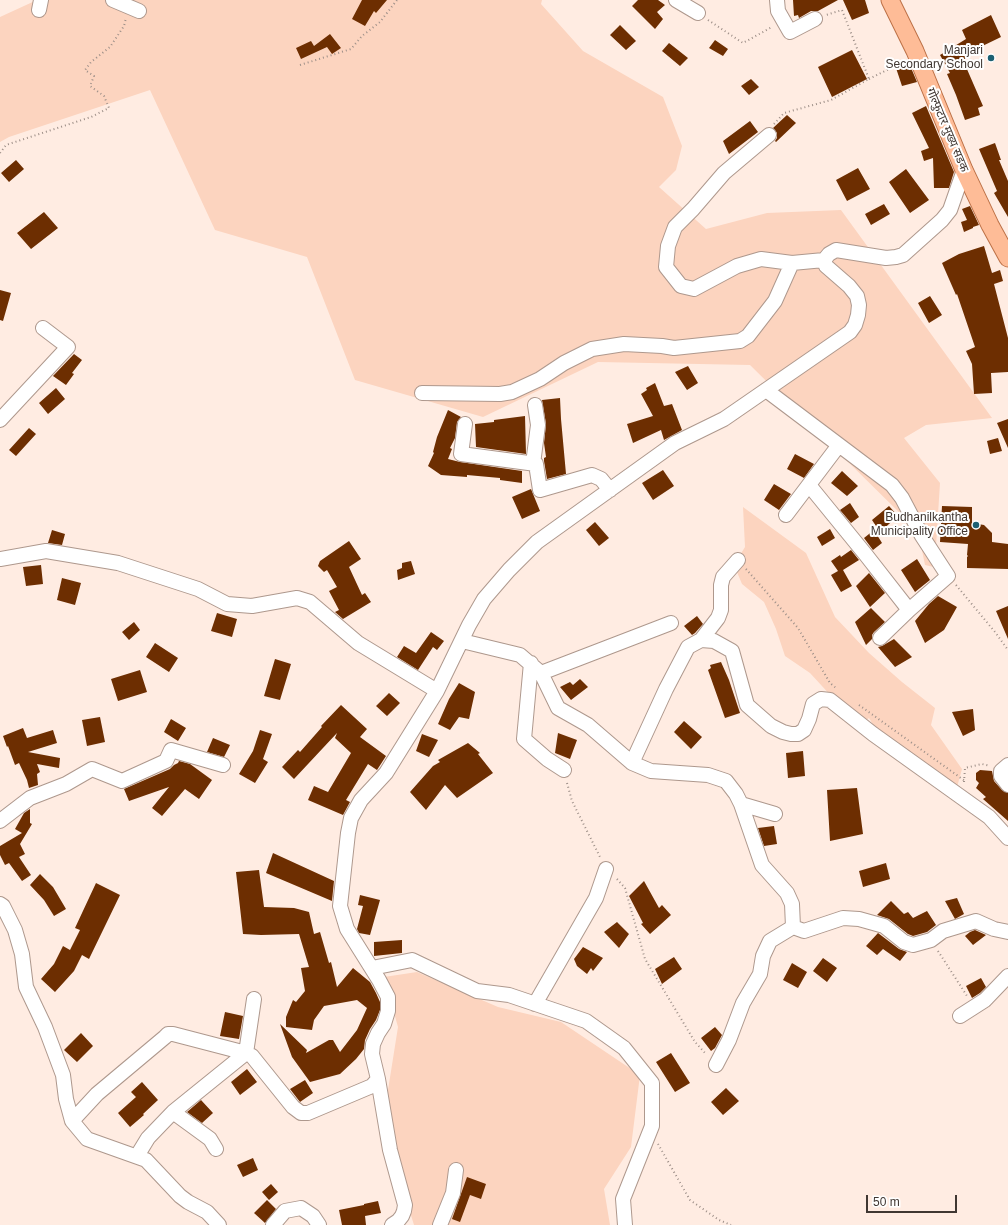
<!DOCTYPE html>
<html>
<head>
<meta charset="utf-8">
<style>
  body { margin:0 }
  #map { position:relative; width:1008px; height:1225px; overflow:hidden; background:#ffece2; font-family:Arial,sans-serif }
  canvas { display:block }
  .scale { position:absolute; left:866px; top:1195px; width:91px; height:18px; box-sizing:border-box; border:2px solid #403732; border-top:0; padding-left:5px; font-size:12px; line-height:14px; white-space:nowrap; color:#403732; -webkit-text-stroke:3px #fff; paint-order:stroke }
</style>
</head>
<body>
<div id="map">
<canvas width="1008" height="1225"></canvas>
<div class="scale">50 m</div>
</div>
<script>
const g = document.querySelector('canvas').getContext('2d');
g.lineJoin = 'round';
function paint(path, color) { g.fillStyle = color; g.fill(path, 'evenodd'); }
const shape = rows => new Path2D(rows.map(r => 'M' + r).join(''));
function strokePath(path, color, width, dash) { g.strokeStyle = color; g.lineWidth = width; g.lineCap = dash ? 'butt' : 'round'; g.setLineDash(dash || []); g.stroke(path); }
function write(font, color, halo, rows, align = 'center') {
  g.font = font + ' Arial,"Noto Sans Devanagari",sans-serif'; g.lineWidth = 4; g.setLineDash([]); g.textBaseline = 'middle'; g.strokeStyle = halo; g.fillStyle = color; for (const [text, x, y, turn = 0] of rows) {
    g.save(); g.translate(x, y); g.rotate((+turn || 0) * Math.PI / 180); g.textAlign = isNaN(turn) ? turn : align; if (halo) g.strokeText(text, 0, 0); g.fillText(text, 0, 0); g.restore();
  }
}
const green = shape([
  [37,0,542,0,541,4,583,51,663,97,682,146,676,170,659,187,706,229,767,213,841,210,992,418,926,425,904,438,940,483,936,546,938,568,925,565,918,531,750,365,598,362,483,417,355,380,307,257,215,230,150,90,9,137,0,142,0,17],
  [743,507,806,553,835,617,869,653,902,682,935,708,931,725,962,769,957,787,880,736,869,718,864,722,833,698,810,673,785,656,776,629,764,602,742,584,734,565,745,547],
  [417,972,498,1007,561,1022,640,1075,631,1147,604,1189,610,1225,414,1225,405,1196,385,1109,398,1027,384,977]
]);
const building = shape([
  [362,0,387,0,376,13,374,11,365,26,352,19],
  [638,0,658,0,665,5,657,12,663,19,655,29,632,6],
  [793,0,838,0,818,11,811,11,799,18,798,15,794,16],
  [843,0,865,0,869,13,852,20],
  [991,15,1001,37,968,53,970,55,963,60,983,106,978,108,980,115,965,120,956,95,947,74,950,73,940,55,966,39,962,30],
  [620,25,636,41,626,50,610,35],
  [330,34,341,48,332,54,327,47,301,59,296,48,311,41,314,46],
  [715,40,728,49,723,56,709,48],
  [669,43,688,58,680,66,662,51],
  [852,50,867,79,832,97,818,67],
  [909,63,917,82,902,86,896,68],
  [751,79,759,87,749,95,741,86],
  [926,106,954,172,949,188,934,188,933,158,924,161,921,151,929,148,912,113],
  [787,115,796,123,776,142,775,141,777,138,777,133,773,128],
  [750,121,758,132,729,154,723,141],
  [995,143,1001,160,999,160,1008,181,1008,217,994,193,997,191,979,149],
  [16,160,24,169,9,182,1,173],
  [858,168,870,189,847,201,836,180],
  [906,169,929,200,910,213,889,182],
  [884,204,890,214,871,225,865,214],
  [970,206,979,225,973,227,973,228,964,232,961,222,967,220,962,209],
  [44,212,58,228,31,249,17,233],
  [984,246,992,273,1000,270,1003,281,994,284,1008,338,1008,372,991,373,992,393,974,394,972,364,966,351,975,347,957,294,956,295,942,263,959,254],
  [0,290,11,293,3,321,0,320],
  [930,296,942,315,929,323,918,303],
  [74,354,82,360,72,373,74,374,66,385,53,376],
  [688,366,698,383,687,390,675,372],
  [655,383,664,406,672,404,682,430,664,440,661,430,633,443,627,424,653,416,641,394,647,390,646,388],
  [56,388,65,399,48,414,39,403],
  [560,398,561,419,566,474,547,479,544,461,544,458,546,457,544,443,546,424,542,400],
  [448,410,461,417,457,422,455,438,450,448,452,449,448,459,460,462,522,471,522,483,500,480,500,478,467,475,467,477,441,475,428,466,434,453,433,452,437,437],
  [525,416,526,454,476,447,475,424,494,422,494,420],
  [1008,419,1008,448,997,423],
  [29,428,36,434,16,456,9,450],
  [998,438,1002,451,990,454,987,441],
  [795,454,814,464,804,478,787,469],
  [663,470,674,486,653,500,642,483],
  [842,471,858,486,847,496,831,483],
  [774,484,791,494,779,510,764,500],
  [531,489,540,511,522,519,512,497],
  [850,503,859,517,851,523,840,510],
  [889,506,898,516,880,532,872,520],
  [942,506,972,507,972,523,984,525,992,533,992,542,1008,544,1008,569,967,568,967,557,968,556,967,555,968,544,940,542],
  [595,522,609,538,599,546,586,530],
  [830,529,835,538,822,546,817,537],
  [52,530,65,534,62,545,48,543],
  [874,530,882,543,873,550,864,538],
  [349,541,361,559,349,567,362,595,365,593,371,602,343,619,335,612,339,610,329,591,337,587,327,570,324,572,318,566,320,561],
  [851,550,859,560,843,570,852,586,841,592,831,575,838,571,831,561,840,555,841,557],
  [917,559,930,580,915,592,901,570],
  [411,561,415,574,398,580,397,570,402,568,402,563],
  [41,565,43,584,26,586,23,567],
  [869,573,885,593,870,607,856,586],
  [62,578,81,583,75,605,57,600],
  [938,596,957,607,944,630,925,643,915,621,929,604],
  [1008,606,1008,639,996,611],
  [871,608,885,622,874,632,872,635,872,639,866,645,855,622],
  [217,613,237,619,232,637,211,631],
  [697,616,703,624,695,633,692,635,684,626],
  [134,622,140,630,129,640,122,632],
  [431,632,444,641,437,650,433,647,418,670,397,657,404,646,416,653],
  [894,639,912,657,895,667,878,647,882,646],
  [155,643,178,658,169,672,146,657],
  [275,659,291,664,280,700,264,696],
  [721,662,729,680,740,713,725,718,708,670,711,668,710,665],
  [140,670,147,692,118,701,111,679],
  [580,679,588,687,571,700,560,687,570,682,573,685],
  [459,683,475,692,469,719,459,717,450,730,438,724,449,699],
  [389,693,400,703,387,716,376,706],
  [341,705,367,729,360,737,386,756,377,770,368,764,346,800,350,802,343,815,308,800,314,786,328,792,351,753,335,738,337,733,294,779,282,767,298,750,300,752,322,727,321,726],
  [973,709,975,730,963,736,952,712],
  [100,717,105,742,87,746,82,720],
  [171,719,186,728,178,741,164,732],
  [684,721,702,737,691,749,674,732],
  [23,728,27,738,53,730,57,743,28,752,60,758,59,768,37,764,40,772,37,774,38,785,29,788,27,780,19,763,15,765,8,746,7,747,3,736],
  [260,730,272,734,263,759,268,762,255,783,239,774,253,751],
  [558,733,577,740,570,759,555,753],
  [422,734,438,740,429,757,416,751],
  [213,738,230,745,224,757,207,752],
  [468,743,480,753,478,754,493,773,457,798,445,785,426,810,410,792,433,766,440,762,438,760],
  [803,751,805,776,788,778,786,753],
  [179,761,190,764,212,780,199,799,185,789,162,816,152,808,169,787,129,801,124,789,170,769,174,765,178,763],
  [980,770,992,771,994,781,1002,790,1008,793,1008,821,983,799,986,797,976,788,979,783,976,780,976,773],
  [857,788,863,834,830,841,827,790],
  [30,809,30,823,32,824,20,844,25,854,19,857,31,875,22,881,9,863,5,865,0,855,0,846,22,833,15,829,24,813],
  [774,826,777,844,764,846,758,828],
  [273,853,334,881,332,901,266,873],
  [886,863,890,879,863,887,859,871],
  [259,870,264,907,294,908,309,912,314,934,320,932,329,963,331,962,337,987,353,968,370,982,376,993,380,1002,380,1010,376,1020,370,1029,365,1040,364,1049,356,1059,340,1074,310,1082,292,1057,280,1024,307,1050,306,1053,329,1040,333,1040,340,1052,357,1030,367,1008,357,1000,324,1006,314,1020,312,1030,286,1027,286,1017,293,1000,296,1002,305,991,301,968,309,967,299,934,261,935,243,934,236,872],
  [40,874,53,887,66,909,54,916,44,900,30,885],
  [644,881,659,908,662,905,671,915,650,934,641,924,643,923,629,896],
  [96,883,120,895,89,959,82,955,74,971,55,992,41,979,54,964,63,946,70,950,80,930,75,928],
  [360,895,380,900,370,935,359,933,357,929,363,906,358,905],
  [957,898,964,914,955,919,945,901],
  [891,901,904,914,908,912,913,918,927,911,936,925,927,932,913,936,908,934,889,919,877,915],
  [617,922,629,934,619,948,604,932],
  [975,930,986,935,973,945,965,936,970,932],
  [878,933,899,949,907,952,900,961,883,949,877,955,866,946],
  [402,940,402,953,374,956,374,942],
  [583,947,603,958,593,971,591,968,587,974,577,966,574,959],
  [674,957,682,969,662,984,655,969],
  [823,958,837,968,827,982,813,971],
  [792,963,807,972,798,988,783,980],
  [981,978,986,987,980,993,972,998,966,986],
  [225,1012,243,1016,239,1039,220,1036],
  [715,1027,722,1035,715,1048,711,1051,701,1038],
  [81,1033,93,1046,77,1062,64,1050],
  [671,1053,690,1083,675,1092,656,1062],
  [247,1069,257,1082,240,1095,231,1082],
  [305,1080,313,1093,300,1102,290,1089],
  [142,1082,158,1100,143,1114,144,1115,130,1127,118,1113,136,1097,131,1092],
  [726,1088,739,1101,723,1115,711,1102],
  [201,1100,213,1113,202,1123,187,1112],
  [253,1158,258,1170,243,1177,237,1165],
  [467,1177,486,1184,481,1199,470,1195,460,1222,452,1219],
  [271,1184,278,1192,269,1200,262,1192],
  [267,1200,276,1209,265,1223,254,1213],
  [378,1201,381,1213,365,1216,366,1225,342,1225,339,1210,364,1205,364,1204]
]);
const path = shape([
  [708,20,743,43,772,27],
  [300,65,351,49,362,36,380,22,397,0],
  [869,79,903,62],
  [774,124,784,113,831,100,869,79,842,10,826,15],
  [0,153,6,145,91,117,109,108,104,96,90,86,94,76,85,70,91,62,110,47,124,26,126,18],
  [746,569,798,628,830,683,836,688],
  [956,585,995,632,1008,650],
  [859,705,965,781],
  [964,782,965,768,982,764,990,766],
  [567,783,572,801,601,859],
  [617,879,625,888,645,959,695,1042,706,1054],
  [938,951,967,996],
  [658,1144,690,1200,719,1220,731,1225]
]);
const minor = shape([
  [113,0,139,11],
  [676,0,698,13],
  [777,0,778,11,790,32,815,19],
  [39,10,41,0],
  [769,135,724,173,693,209,675,227,668,246,666,267,681,286,694,289,737,266,761,259,792,263,824,260],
  [824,260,829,254,836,250,886,258,896,257,903,255,942,220,950,210,964,170],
  [766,390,892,485,902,498,922,536,948,576,909,610,880,638],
  [422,393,500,394,512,392,540,379,564,363,592,349,624,344,662,346,674,348,740,341,748,336,775,301,792,263],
  [0,420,68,347,43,328],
  [465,424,461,454,536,464,540,490,592,475,601,479,610,490],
  [533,464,538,425,535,405],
  [809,485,866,555,909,610],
  [786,515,839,445],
  [0,559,46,551,118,563,198,589,227,604,252,606,297,598,310,602,358,643,437,691],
  [701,640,718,618,721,610,721,585,723,577,738,560],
  [462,641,520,655,541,673,671,623],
  [531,663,524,739,547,759,564,770],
  [541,673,558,708,588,725,632,763,666,689,688,647,701,640,714,641,732,651,747,705,771,726,783,732,791,734,798,734,804,730,809,719,813,704,821,699,830,700,873,734,989,817,1008,838],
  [632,763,651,771,708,775,726,781,736,794,741,804,775,814],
  [1008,765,1001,771,1001,776,1008,785],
  [741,804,762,865,787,893,792,904,793,927,804,931,843,918,859,919,884,926,904,942,913,945,931,940,943,931,976,921,994,929,1008,932],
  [0,821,30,798,66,784,92,769,122,781,166,761,171,750,223,765],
  [0,904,3,906,15,930,22,954,26,987,45,1027,63,1075,66,1099,72,1121],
  [372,968,412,960,477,991,509,995,586,1021,624,1048,652,1083,652,1126,623,1199,625,1225],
  [535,1004,596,898,606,869],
  [960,1016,985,1000,1008,976],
  [716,1065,729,1040,743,1003,760,974,763,956,770,941,793,927],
  [378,1079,390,1150,405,1205,404,1211,402,1216,398,1221,392,1225],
  [173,1112,246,1053,254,999],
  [137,1156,148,1138,173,1112,210,1139,216,1149],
  [219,1225,207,1212,188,1202,180,1196,146,1160,87,1139,72,1121,97,1094,165,1037,168,1034,173,1034,246,1053,252,1056,293,1107,301,1113,308,1113,372,1086,378,1079,372,1054,373,1044,378,1033,384,1024,388,1011,388,997,379,980,347,929,340,906,348,833,351,818,361,800,386,773,437,691,469,625,484,599,509,570,537,542,675,443,724,419,850,332,855,325,858,315,859,305,857,296,849,286,826,266,824,260],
  [273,1225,285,1211,301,1208,313,1216,319,1225],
  [440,1225,453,1193,456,1170]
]);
const major = shape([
  [890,0,915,51,964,170,990,225,1008,258]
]);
const markers = [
  [991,58,4,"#1c6072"],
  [976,525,4,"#1c6072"]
];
const poiNames = [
  ["Manjari",983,51],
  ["Secondary School",983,65],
  ["Budhanilkantha",968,518],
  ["Municipality Office",968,532]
];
const streetNames = [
  ["गोल्फुटार मुख्य सडक",947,130,67]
];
paint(green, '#fcd4bf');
paint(building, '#6d2e01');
strokePath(minor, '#ae988d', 16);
strokePath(major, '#bc7046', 19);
strokePath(path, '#9d8f88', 2, [1, 3]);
strokePath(minor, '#fff', 14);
strokePath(major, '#febc97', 17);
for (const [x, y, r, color] of markers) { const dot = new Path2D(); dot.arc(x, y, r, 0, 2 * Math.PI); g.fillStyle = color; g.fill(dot); strokePath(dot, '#fff', 1.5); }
write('12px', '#403732', '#fff', poiNames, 'right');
write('12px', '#403732', '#fff', streetNames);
</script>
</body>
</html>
